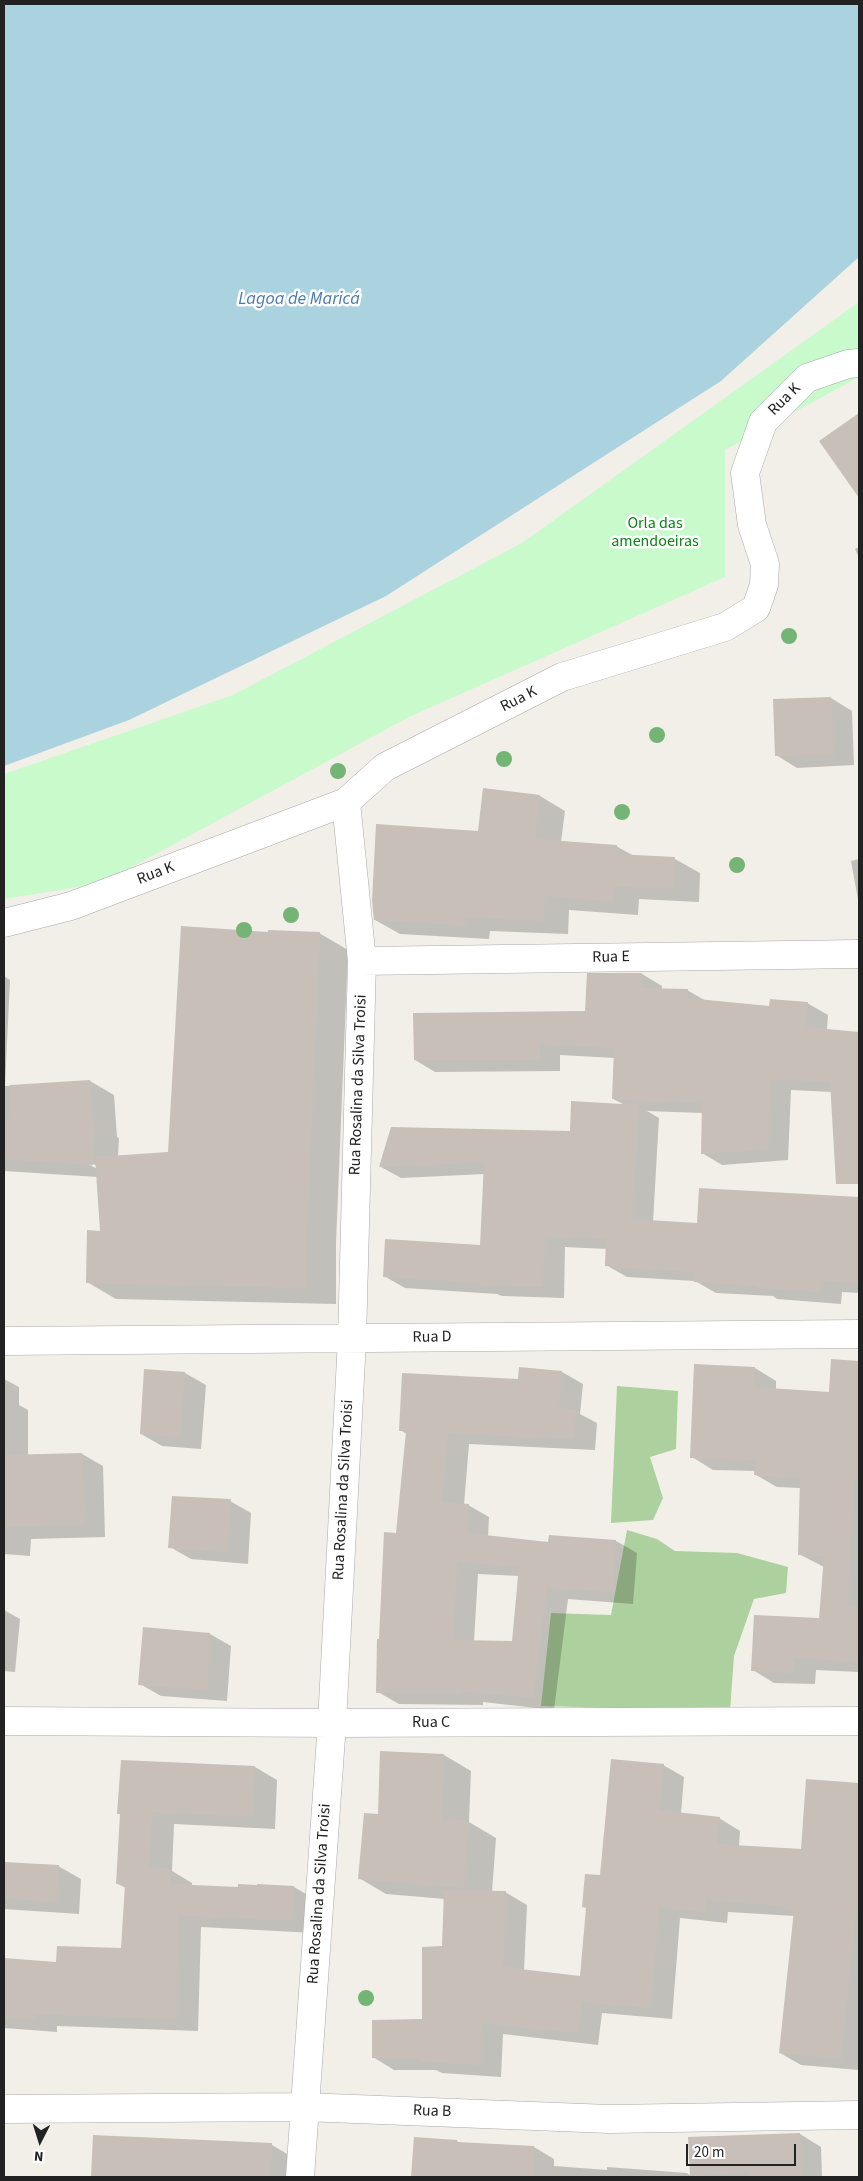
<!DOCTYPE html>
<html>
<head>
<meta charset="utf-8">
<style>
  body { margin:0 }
  #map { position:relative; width:863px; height:2181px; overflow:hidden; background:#f2efe9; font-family:"Source Sans 3",sans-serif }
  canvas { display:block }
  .frame { position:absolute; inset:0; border:5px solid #222; pointer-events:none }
  .north { position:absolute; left:15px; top:2116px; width:50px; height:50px; -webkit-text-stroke:4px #fff; paint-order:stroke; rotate:185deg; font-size:14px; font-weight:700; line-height:20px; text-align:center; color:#222 }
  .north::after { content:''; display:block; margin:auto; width:18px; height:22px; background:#222; clip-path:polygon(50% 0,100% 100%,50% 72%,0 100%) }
  .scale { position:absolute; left:686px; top:2144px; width:110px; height:22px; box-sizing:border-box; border:2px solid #222; border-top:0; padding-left:6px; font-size:15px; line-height:18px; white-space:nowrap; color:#222; -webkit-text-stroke:4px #fff; paint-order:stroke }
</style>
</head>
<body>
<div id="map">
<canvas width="863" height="2181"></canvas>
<div class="frame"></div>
<div class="north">N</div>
<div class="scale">20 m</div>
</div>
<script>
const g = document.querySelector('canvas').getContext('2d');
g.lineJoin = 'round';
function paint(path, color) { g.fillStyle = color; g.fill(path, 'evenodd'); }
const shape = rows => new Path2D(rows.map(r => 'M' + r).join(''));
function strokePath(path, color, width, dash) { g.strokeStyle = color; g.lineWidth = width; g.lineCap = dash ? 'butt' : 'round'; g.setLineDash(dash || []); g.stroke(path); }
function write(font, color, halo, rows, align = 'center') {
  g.font = font + ' "Source Sans 3",sans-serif'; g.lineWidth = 5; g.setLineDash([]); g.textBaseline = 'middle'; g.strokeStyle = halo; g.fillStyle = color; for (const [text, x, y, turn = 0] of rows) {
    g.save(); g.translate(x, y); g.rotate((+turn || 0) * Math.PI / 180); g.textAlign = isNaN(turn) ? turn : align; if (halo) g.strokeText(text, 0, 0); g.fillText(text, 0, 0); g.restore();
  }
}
const forest = shape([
  [617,1386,678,1391,676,1449,650,1457,663,1498,653,1520,611,1523],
  [627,1530,657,1539,675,1551,737,1553,788,1567,786,1593,754,1599,734,1656,730,1711,541,1706,551,1613,611,1615]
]);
const park = shape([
  [859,302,859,377,725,450,725,577,411,716,102,883,4,899,4,774,233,695,522,543]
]);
const water = shape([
  [4,4,859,4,859,257,721,381,386,596,129,720,4,766]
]);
const shadow = shape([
  [859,414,859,496,820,442],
  [859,547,859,558,855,549],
  [831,698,852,711,854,765,797,768,776,755,774,701],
  [540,796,565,811,561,842,616,846,634,856,675,859,700,873,699,902,639,899,638,915,569,910,568,934,490,931,489,939,400,934,375,920,479,832],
  [859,859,859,905,851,861],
  [269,933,319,933,348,950,336,1243,336,1304,116,1299,87,1282,101,1232,98,1177,4,1171,4,976,10,980,5,1086,90,1081,114,1095,117,1137,119,1138,118,1157,169,1154],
  [88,1161,97,1166,97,1169,87,1163],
  [642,974,662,986,662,990,687,990,706,1001,770,1008,807,1003,828,1015,827,1030,859,1033,859,1155,855,1155,832,1092,791,1090,788,1160,722,1165,702,1153,703,1113,647,1111,659,1118,653,1222,698,1225,700,1189,859,1198,859,1293,842,1292,841,1304,777,1299,773,1296,716,1293,695,1281,627,1277,606,1265,607,1249,565,1247,564,1298,502,1296,497,1294,405,1288,384,1276,482,1246,485,1174,401,1178,381,1167,571,1132,625,1105,613,1099,615,1058,560,1055,560,1071,435,1072,415,1060,586,1013],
  [832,1360,859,1362,859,1672,816,1670,815,1684,774,1683,753,1670,821,1619,824,1567,799,1554,801,1488,777,1487,756,1475,756,1471,713,1470,692,1457,755,1368,776,1381,776,1390,831,1393],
  [562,1372,583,1384,580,1414,597,1423,595,1450,469,1444,464,1505,468,1505,489,1517,488,1537,549,1543,616,1541,637,1553,633,1604,568,1599,554,1710,483,1702,483,1705,399,1704,378,1692,380,1641,397,1534,407,1434,400,1430,519,1381],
  [478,1574,520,1576,513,1642,474,1641],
  [185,1373,206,1385,201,1449,162,1446,141,1434],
  [4,1379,19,1387,19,1405,28,1410,28,1455,82,1454,103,1466,105,1537,31,1539,30,1556,4,1554],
  [230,1501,251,1513,248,1564,191,1559,170,1547],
  [4,1610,20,1619,15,1672,4,1671],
  [144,1629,210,1634,231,1646,227,1701,161,1696,140,1684],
  [381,1753,444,1755,471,1771,469,1822,496,1838,492,1892,505,1892,527,1905,524,1970,581,1978,601,1877,663,1765,684,1777,681,1814,719,1818,740,1831,739,1846,802,1850,807,1781,859,1784,859,2070,801,2065,780,2053,794,1916,728,1912,727,1923,680,1918,672,2019,602,2013,598,2045,503,2034,501,2077,442,2073,436,2070,394,2070,373,2057,423,2021,444,1948,445,1899,386,1894,359,1878,379,1816],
  [255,1767,277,1780,275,1829,174,1824,172,1871,192,1883,192,1886,239,1889,294,1887,316,1900,314,1933,201,1927,198,2031,57,2026,57,2032,4,2028,4,1960,58,1963,122,1949,126,1888,118,1884,121,1815,118,1813],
  [4,1863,58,1866,81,1879,79,1914,4,1909],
  [800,2134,821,2147,822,2177,412,2177,415,2138,457,2141,462,2144,534,2147,554,2159,554,2166,607,2170,607,2167,687,2173,691,2176,689,2138],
  [94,2136,272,2145,299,2161,298,2177,92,2177]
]);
const building = shape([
  [859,413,859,498,819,441],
  [831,697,834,754,775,756,773,699],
  [483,788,540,795,535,839,617,845,616,854,675,857,674,889,614,886,613,901,545,896,543,921,465,917,465,925,374,920,372,901,376,824,478,831],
  [181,926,268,932,268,930,320,932,307,1226,307,1288,86,1283,87,1230,100,1231,95,1157,168,1152],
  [587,973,642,973,641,988,688,989,687,998,769,1006,770,999,808,1002,806,1027,859,1032,859,1184,836,1184,830,1082,771,1079,768,1149,701,1154,702,1103,612,1099,614,1048,540,1044,540,1060,414,1060,413,1013,585,1011],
  [90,1080,93,1123,95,1123,93,1165,4,1159,4,1119,12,1120,10,1085],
  [571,1101,639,1105,632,1219,697,1223,699,1188,859,1197,859,1283,821,1281,820,1292,755,1287,755,1285,694,1282,694,1272,605,1266,606,1239,545,1236,543,1287,480,1285,480,1283,383,1277,385,1239,480,1245,484,1162,379,1167,391,1127,570,1131],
  [831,1359,859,1361,859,1480,854,1479,848,1605,859,1606,859,1662,794,1658,794,1673,751,1671,754,1615,819,1618,824,1556,798,1555,800,1478,754,1475,755,1460,690,1458,694,1364,755,1367,754,1387,829,1392],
  [519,1367,562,1371,559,1408,576,1410,574,1439,448,1433,442,1502,469,1504,467,1533,548,1542,549,1535,616,1540,613,1592,547,1588,533,1698,462,1691,462,1694,376,1693,377,1639,379,1639,384,1532,396,1533,406,1431,399,1431,402,1373,518,1379],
  [457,1562,519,1566,512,1641,453,1640],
  [144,1369,185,1372,180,1437,140,1434],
  [82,1453,85,1525,4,1527,4,1455],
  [172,1496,231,1499,227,1552,168,1548],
  [143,1627,210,1633,207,1690,138,1685],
  [380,1751,444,1754,442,1819,469,1821,464,1888,358,1879,364,1813,378,1814],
  [611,1759,664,1764,659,1810,720,1817,717,1844,801,1849,806,1779,859,1783,859,1913,856,1913,841,2059,779,2053,794,1910,785,1910,785,1906,707,1900,706,1912,659,1907,651,2008,582,2002,578,2033,482,2023,480,2065,419,2061,419,2058,372,2058,372,2020,422,2019,422,1947,442,1946,444,1890,506,1891,503,1967,580,1976,586,1908,582,1907,585,1874,600,1875],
  [121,1760,255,1766,253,1817,152,1812,149,1867,170,1869,170,1884,238,1887,238,1884,257,1885,257,1884,294,1886,292,1921,179,1915,176,2019,35,2014,34,2019,4,2018,4,1958,56,1962,57,1946,121,1948,125,1885,116,1884,120,1814,117,1814],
  [4,1862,59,1865,57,1902,4,1898],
  [800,2133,802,2177,749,2177,749,2173,690,2176,688,2137],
  [93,2135,272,2143,270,2177,91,2177],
  [414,2137,457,2140,457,2142,534,2146,533,2177,411,2177]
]);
const minor = shape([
  [4,923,71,906,346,802,385,767,562,677,725,627,756,608,764,585,765,564,752,525,745,473,763,422,807,378,848,364,859,363],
  [362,961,859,954],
  [4,1341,859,1334],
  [4,1721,332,1723,859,1721],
  [4,2109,304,2107,609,2119,859,2115],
  [300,2177,332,1723,352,1339,362,961,346,802]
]);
const trees = [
  [789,636],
  [657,735],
  [504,759],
  [338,771],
  [622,812],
  [737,865],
  [291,915],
  [244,930],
  [366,1998]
];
const streetNames = [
  ["Rua K",785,400,-45],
  ["Rua K",519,700,-27],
  ["Rua K",156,874,-21],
  ["Rua E",611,958,-1],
  ["Rua Rosalina da Silva Troisi",359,1085,-88],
  ["Rua D",432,1338,-1],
  ["Rua Rosalina da Silva Troisi",344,1490,-87],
  ["Rua C",431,1723],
  ["Rua Rosalina da Silva Troisi",320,1894,-86],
  ["Rua B",432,2112,2]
];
const parkNames = [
  ["Orla das",655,524],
  ["amendoeiras",655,542]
];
const waterNames = [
  ["Lagoa de Maricá",299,300]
];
paint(forest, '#add19e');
paint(park, '#c8facc');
paint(water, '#aad3df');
paint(shadow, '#0003');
paint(building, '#c7bfb8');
strokePath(minor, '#a9a9a9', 29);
strokePath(minor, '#fff', 28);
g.fillStyle = '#74b475';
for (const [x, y] of trees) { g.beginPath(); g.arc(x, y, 8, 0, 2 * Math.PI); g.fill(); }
write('16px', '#222', '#fff', streetNames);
write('16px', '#0c8416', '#fff', parkNames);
write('italic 18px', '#4a7aab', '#fff', waterNames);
</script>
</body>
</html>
